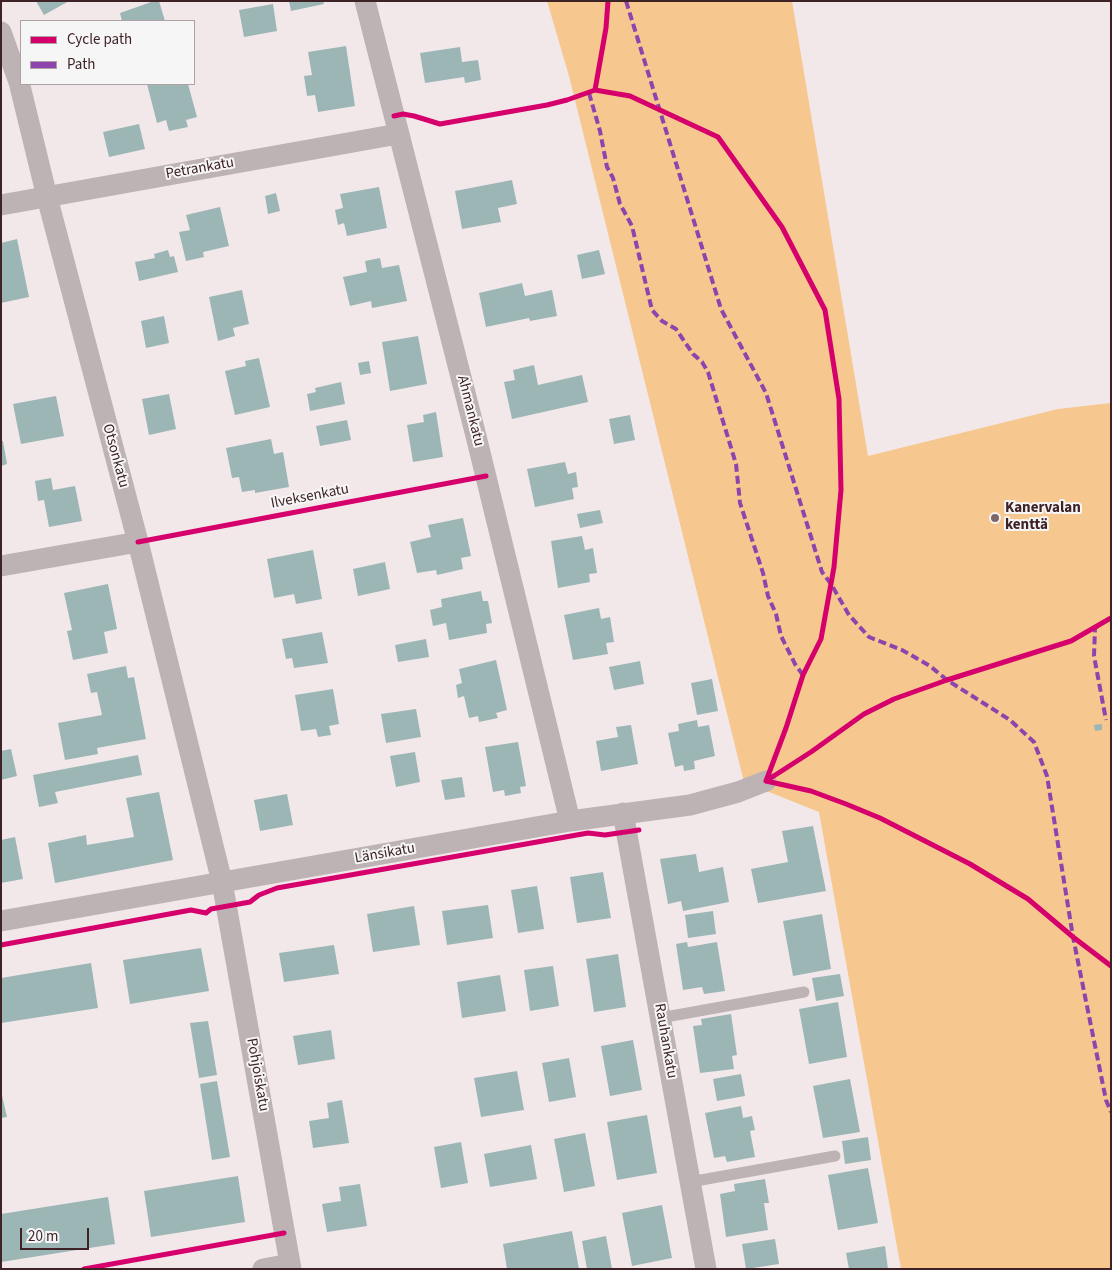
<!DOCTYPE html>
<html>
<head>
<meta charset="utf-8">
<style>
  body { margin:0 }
  #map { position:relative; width:1112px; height:1270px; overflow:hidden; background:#f2e8ea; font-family:"Source Sans 3",sans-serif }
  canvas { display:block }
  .frame { position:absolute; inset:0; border:2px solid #3f2226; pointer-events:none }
  .legend { position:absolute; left:20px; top:20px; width:175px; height:65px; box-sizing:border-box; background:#f6f6f6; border:1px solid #ada1a3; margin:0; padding:6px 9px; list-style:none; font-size:15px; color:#3f2226 }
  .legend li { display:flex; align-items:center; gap:10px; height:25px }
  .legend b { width:25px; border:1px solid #ada1a3 }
  .scale { position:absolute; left:20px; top:1228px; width:69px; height:22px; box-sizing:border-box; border:2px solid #3f2226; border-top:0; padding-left:6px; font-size:15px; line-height:18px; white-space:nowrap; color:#3f2226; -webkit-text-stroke:4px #f6f6f6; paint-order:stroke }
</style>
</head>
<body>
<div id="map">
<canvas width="1112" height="1270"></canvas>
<div class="frame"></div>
<ul class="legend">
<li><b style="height:6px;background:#d6006c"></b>Cycle path</li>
<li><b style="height:6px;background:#8e44ad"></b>Path</li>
</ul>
<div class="scale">20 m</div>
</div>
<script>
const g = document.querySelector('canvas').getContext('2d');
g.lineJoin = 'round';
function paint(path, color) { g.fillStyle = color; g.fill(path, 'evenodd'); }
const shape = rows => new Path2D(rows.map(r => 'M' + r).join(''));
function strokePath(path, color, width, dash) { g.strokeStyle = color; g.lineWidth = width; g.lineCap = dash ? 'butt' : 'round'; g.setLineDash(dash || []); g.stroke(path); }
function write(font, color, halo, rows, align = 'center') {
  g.font = font + ' "Source Sans 3",sans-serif'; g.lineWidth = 4; g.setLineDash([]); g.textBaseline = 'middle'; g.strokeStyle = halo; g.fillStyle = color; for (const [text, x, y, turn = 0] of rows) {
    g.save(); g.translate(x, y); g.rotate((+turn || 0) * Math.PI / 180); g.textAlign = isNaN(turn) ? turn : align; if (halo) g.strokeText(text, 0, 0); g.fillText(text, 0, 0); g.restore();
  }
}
const green = shape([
  [547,1,792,1,868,456,1058,409,1111,403,1111,1269,901,1269,819,812,744,782,569,76]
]);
const building = shape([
  [36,1,69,1,44,15],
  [154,1,159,1,165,21,122,21,120,13],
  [289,1,323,1,324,4,291,11],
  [273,4,277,31,244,37,239,10],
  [346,46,355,106,318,112,315,95,307,96,304,76,312,75,308,52],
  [460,47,462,62,478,60,481,80,465,83,464,77,425,83,420,53],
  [147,84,188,84,197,117,186,120,188,127,169,131,166,120,157,123],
  [139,124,145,149,109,157,103,132],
  [512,180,517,204,498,208,501,222,462,229,455,191],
  [379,187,387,228,347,236,344,223,338,225,335,210,343,208,340,194],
  [276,193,280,211,268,214,265,196],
  [220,207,229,246,203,252,204,257,186,261,179,232,190,230,186,215],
  [17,239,29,297,1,303,1,243],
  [168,250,170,257,174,256,178,272,139,281,135,262,155,258,154,254],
  [599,250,605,274,582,279,577,255],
  [380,258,382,268,399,265,407,301,372,308,371,301,350,306,343,277,367,272,365,261],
  [522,283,525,296,552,290,557,316,530,321,529,318,486,327,479,293],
  [242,290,249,324,233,328,235,336,218,341,209,297],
  [164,316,169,343,146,348,141,321],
  [418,336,427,384,390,391,382,342],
  [259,358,270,407,235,415,225,371,246,366,245,361],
  [369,361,371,373,360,375,358,363],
  [534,365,538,385,582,375,588,402,512,419,504,382,515,380,513,370],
  [341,382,345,404,310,411,307,394,316,392,315,388],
  [169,394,176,429,149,435,142,399],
  [56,396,64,436,21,444,13,404],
  [436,412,443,457,413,462,407,425,424,422,423,415],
  [630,415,635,440,614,444,609,419],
  [347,420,351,440,320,446,316,426],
  [271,439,274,454,283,452,289,487,255,493,255,490,242,492,239,477,232,478,226,448],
  [1,441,3,441,7,464,1,466],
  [565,462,568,474,576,472,578,487,572,488,574,499,535,507,527,469],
  [51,478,53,490,75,486,82,521,49,527,44,500,38,501,35,481],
  [600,510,603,523,580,528,577,514],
  [463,518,471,556,461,558,463,569,437,575,436,570,417,573,410,542,431,537,428,525],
  [582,536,585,550,593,548,597,573,589,574,590,582,558,588,551,541],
  [313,550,322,599,296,604,294,594,274,598,267,559],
  [385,562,390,589,358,596,353,569],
  [108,584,117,629,104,632,108,653,73,660,67,631,72,630,64,593],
  [481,591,483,601,488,601,492,623,486,624,487,633,449,640,446,623,433,626,430,610,442,607,441,599],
  [599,608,601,619,610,617,614,642,606,643,608,654,573,660,564,615],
  [322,632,328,663,294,668,292,658,286,659,282,639],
  [426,639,429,657,398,662,395,645],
  [496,660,507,710,496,713,498,718,479,722,478,716,469,718,464,696,458,698,456,685,462,683,459,669],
  [640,661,644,684,614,690,609,667],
  [126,666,128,678,134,677,146,739,97,748,98,754,65,760,58,723,102,715,97,692,91,693,87,674],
  [712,679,718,711,697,715,691,683],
  [333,689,339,724,329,726,331,735,318,737,316,729,301,731,295,695],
  [416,709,421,737,386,743,381,714],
  [697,720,698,727,709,725,715,756,694,761,695,769,684,771,683,765,675,767,668,733,679,731,678,724],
  [1102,724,1102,730,1095,731,1094,725],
  [631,725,638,764,601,771,596,741,618,737,616,727],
  [518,742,526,786,520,787,521,793,505,796,504,790,493,792,485,747],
  [11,749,17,776,1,780,1,751],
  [415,752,420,782,396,787,390,756],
  [138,755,142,775,55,792,58,803,39,807,33,775],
  [462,777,465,797,445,800,441,780],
  [159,792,173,860,55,883,48,843,86,835,87,845,134,837,126,798],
  [287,794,293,825,260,831,254,800],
  [813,826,826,891,758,903,751,869,788,862,782,831],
  [15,837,23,879,1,883,1,840],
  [696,854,699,872,723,867,729,902,683,911,681,901,668,904,660,859],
  [603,872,611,918,577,923,570,877],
  [537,886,544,929,518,933,511,890],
  [488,905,493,938,447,945,442,911],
  [414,906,420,945,373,952,367,914],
  [713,911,716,934,688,938,685,915],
  [822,914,831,969,793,976,783,921],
  [687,942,688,947,717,942,725,991,704,994,702,987,683,990,676,944],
  [334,945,339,974,284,982,279,953],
  [201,948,209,991,130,1004,123,960],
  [618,954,626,1007,594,1012,586,959],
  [91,963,98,1008,1,1023,1,978],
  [553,966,559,1006,530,1011,524,970],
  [840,974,844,996,816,1001,812,978],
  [500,975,506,1011,462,1018,457,982],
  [838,1002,847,1057,809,1064,799,1009],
  [731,1014,737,1055,732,1056,734,1069,700,1073,693,1026,702,1025,701,1019],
  [208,1021,217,1075,199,1078,190,1023],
  [331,1030,335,1059,298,1065,293,1036],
  [633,1040,642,1090,610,1096,601,1046],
  [569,1058,576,1097,549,1102,542,1063],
  [517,1071,524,1110,481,1117,474,1078],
  [741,1074,745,1096,717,1101,713,1079],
  [850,1079,860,1132,823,1138,813,1086],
  [217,1081,230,1157,212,1160,200,1084],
  [1,1091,7,1117,1,1118],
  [342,1100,349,1143,313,1148,309,1121,329,1118,327,1103],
  [741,1106,743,1118,752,1116,755,1130,750,1131,755,1157,727,1162,725,1156,714,1158,705,1113],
  [647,1115,657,1173,617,1180,607,1122],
  [585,1133,595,1186,564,1192,554,1139],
  [868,1137,871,1160,845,1164,842,1141],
  [461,1142,468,1183,441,1188,434,1147],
  [531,1145,537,1179,490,1187,484,1154],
  [868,1168,878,1223,838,1230,828,1175],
  [238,1176,245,1222,151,1237,144,1191],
  [765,1179,769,1203,764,1203,768,1230,726,1237,720,1194,735,1191,734,1184],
  [360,1184,367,1226,327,1232,322,1204,341,1201,339,1187],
  [108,1197,115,1244,1,1262,1,1214],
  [662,1205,672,1258,632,1266,622,1213],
  [572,1231,579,1269,507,1269,503,1244],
  [606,1236,612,1269,587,1269,582,1241],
  [775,1239,779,1264,746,1269,742,1244],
  [885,1246,888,1269,849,1269,846,1253]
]);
const service = shape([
  [660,1018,804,992],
  [690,1182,835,1156]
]);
const minor = shape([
  [365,1,476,436,570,821],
  [1,32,19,82,47,197,138,542,222,882,291,1269],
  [1,205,398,134],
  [1,566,138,542],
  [623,813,706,1269],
  [1,921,570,821,690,805,738,792,766,781],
  [263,1269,290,1264]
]);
const quiet = shape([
  [626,1,721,309,766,393,822,572,831,584,849,615,869,637,902,650,930,666,947,680,1010,720,1034,742,1047,776,1073,937,1106,1100,1111,1112],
  [589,93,600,131,607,167,613,178,620,204,632,226,652,310,662,321,676,329,693,354,702,362,708,372,736,464,740,503,763,573,768,596,776,614,781,636,795,664,803,675],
  [1098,626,1095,628,1094,656,1106,720]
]);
const cycleway = shape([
  [595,90,630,96,718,137,782,227,825,310,839,399,841,490,834,567,821,639,803,675,786,728,766,781],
  [394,116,403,114,414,116,440,124,547,105,567,100,595,90,606,28,608,1],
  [138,542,486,476],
  [766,781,811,791,846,804,880,818,970,864,1028,899,1073,937,1111,966],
  [766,781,811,752,864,714,894,699,947,680,1071,641,1111,618],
  [1,945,191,910,206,913,211,909,250,902,259,895,277,888,588,833,605,835,639,830],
  [84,1269,284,1233]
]);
const markers = [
  [995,518,5,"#7e676b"]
];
const streetNames = [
  ["Petrankatu",200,169,-10],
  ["Ahmankatu",470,411,76],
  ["Otsonkatu",115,456,75],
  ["Ilveksenkatu",310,497,-11],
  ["Länsikatu",385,854,-10],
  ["Rauhankatu",665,1041,80],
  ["Pohjoiskatu",257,1075,80]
];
const poiNames = [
  ["Kanervalan",1005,509],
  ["kenttä",1005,526]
];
paint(green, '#f6c78e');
paint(building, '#9cb6b6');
strokePath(service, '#bdb2b4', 11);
strokePath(minor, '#bdb2b4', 21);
strokePath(quiet, '#8e44ad', 4, [8, 4]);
strokePath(cycleway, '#d6006c', 5);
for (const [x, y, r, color] of markers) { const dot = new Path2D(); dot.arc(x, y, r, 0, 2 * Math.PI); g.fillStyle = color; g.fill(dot); strokePath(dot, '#f6f6f6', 2); }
write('15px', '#3f2226', '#f6f6f6', streetNames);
write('bold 15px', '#3f2226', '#f6f6f6', poiNames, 'left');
</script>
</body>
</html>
